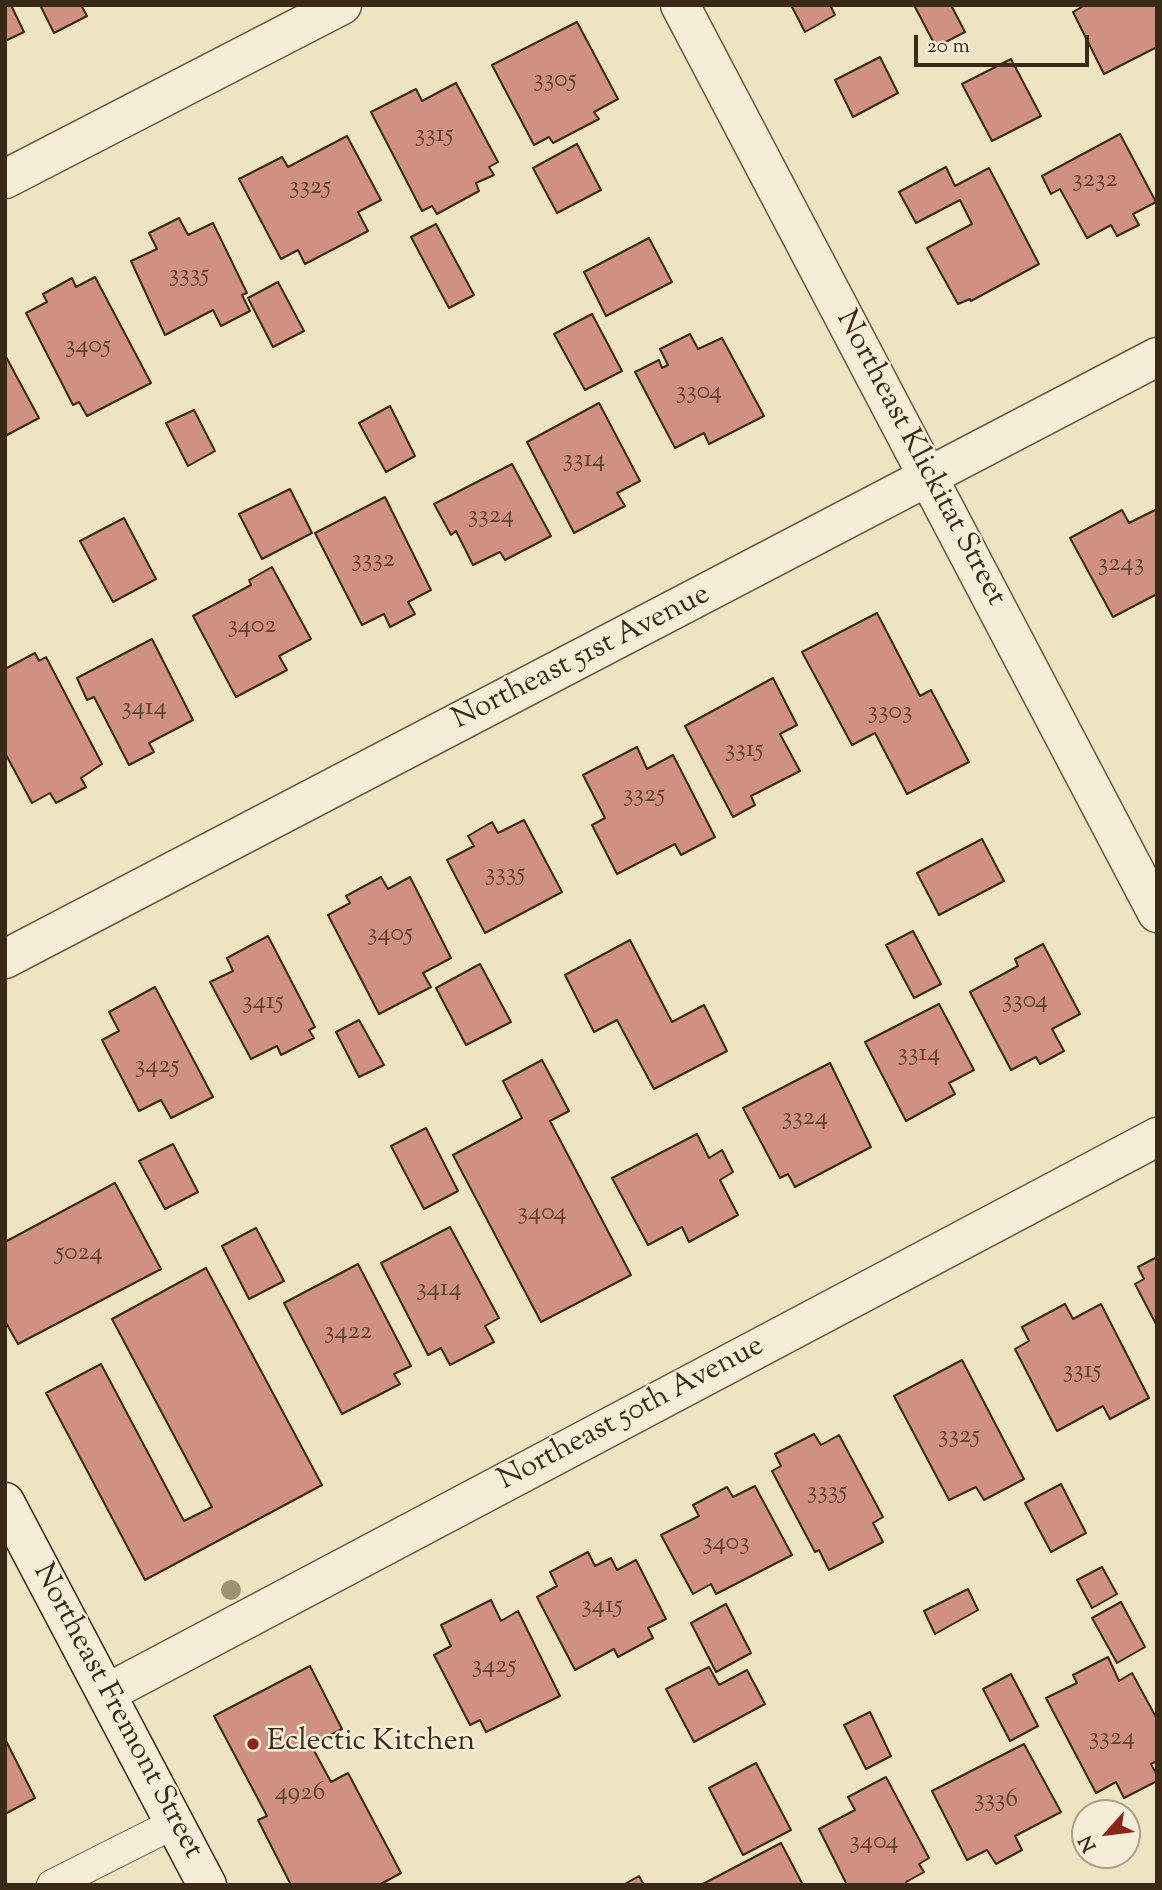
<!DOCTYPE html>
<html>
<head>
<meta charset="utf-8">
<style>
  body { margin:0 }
  #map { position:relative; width:1162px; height:1890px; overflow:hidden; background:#efe4c2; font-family:"Sorts Mill Goudy",serif }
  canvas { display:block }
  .frame { position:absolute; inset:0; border:7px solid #392916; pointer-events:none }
  .north { position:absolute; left:1071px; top:1799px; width:70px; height:70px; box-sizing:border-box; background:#f5edd7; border:2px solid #aa9f8a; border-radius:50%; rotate:242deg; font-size:19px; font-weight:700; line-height:28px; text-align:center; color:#392916 }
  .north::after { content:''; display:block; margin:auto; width:24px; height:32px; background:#8f2418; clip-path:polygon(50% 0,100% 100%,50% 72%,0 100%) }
  .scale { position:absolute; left:914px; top:35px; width:175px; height:32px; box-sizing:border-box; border:4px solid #392916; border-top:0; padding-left:9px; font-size:21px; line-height:24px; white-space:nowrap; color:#392916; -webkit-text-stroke:5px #f5edd7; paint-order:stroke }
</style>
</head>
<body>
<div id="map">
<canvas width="1162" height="1890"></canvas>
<div class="frame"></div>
<div class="north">N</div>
<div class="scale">20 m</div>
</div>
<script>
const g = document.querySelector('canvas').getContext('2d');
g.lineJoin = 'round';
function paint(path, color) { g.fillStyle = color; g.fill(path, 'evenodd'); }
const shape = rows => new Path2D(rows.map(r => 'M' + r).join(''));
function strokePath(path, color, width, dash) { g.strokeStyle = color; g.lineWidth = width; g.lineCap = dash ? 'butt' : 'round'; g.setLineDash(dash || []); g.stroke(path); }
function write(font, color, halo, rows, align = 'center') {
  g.font = font + ' "Sorts Mill Goudy",serif'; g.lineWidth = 5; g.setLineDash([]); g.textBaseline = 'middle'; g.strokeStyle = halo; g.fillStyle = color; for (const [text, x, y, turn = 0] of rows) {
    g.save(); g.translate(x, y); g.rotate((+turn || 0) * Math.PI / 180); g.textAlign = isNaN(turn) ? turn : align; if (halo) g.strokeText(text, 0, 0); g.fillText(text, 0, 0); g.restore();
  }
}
const building = shape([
  [5,5,11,5,24,32,5,41,5,5],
  [40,5,81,5,87,16,54,33,40,5],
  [791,5,830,5,835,15,805,32,791,5],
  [914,5,951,5,965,32,936,47,914,5],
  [1085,5,1157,5,1157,47,1104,74,1073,12,1085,5],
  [577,22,618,99,594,112,599,119,553,143,549,137,534,145,492,65,577,22],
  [880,57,898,93,853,117,835,80,880,57],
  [1011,59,1041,116,992,141,962,84,1011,59],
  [456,83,498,162,489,167,494,175,476,183,479,191,437,214,432,206,422,211,371,112,416,89,422,101,456,83],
  [1120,134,1156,202,1133,214,1139,225,1117,236,1111,225,1087,238,1060,189,1051,194,1042,176,1120,134],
  [347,136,381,200,358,212,368,231,305,264,298,250,281,259,239,179,282,157,288,167,347,136],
  [577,144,601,190,557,213,533,168,577,144],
  [946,167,955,186,989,168,1039,264,971,301,970,299,958,304,927,248,972,224,960,200,916,223,899,192,946,167],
  [179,218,188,235,213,223,247,293,242,295,250,311,221,326,213,310,165,335,131,261,157,249,149,233,179,218],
  [436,224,474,295,449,308,411,237,436,224],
  [649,238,672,282,606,316,584,272,649,238],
  [95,277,151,383,87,416,79,402,73,405,26,313,47,302,43,294,72,278,76,287,95,277],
  [278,282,304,331,273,347,248,298,278,282],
  [592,314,622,371,585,390,554,334,592,314],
  [690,334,698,349,722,338,764,416,709,444,704,433,675,448,635,372,659,360,662,368,668,365,660,349,690,334],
  [5,355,39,418,5,436,5,355],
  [599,403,640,481,617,493,625,506,574,533,527,442,599,403],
  [390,406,415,456,386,472,359,423,390,406],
  [194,410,215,451,188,466,166,423,194,410],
  [512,464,551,536,505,560,500,552,473,565,456,531,451,535,434,504,512,464],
  [290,489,312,533,262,559,239,514,290,489],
  [385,497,431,590,408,602,415,614,390,627,384,614,362,625,315,533,385,497],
  [1157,509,1157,594,1113,617,1070,538,1122,510,1129,523,1157,509],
  [124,518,156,579,113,602,80,541,124,518],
  [272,567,311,639,279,656,287,670,236,697,193,616,251,585,249,580,272,567],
  [877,613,920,696,931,690,969,762,907,794,875,733,852,745,802,652,877,613],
  [152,639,193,720,149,743,154,752,129,765,94,697,87,700,77,678,152,639],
  [35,653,39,661,46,657,102,764,81,778,86,787,56,803,50,793,32,803,5,753,5,669,35,653],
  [773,678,797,725,780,734,800,771,751,796,755,805,733,817,685,726,773,678],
  [637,747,647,769,673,755,715,837,681,855,675,844,617,874,592,825,605,818,583,775,637,747],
  [524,820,562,892,485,933,447,860,474,846,468,836,492,822,498,833,524,820],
  [982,839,1004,881,939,915,917,873,982,839],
  [381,877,388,889,410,877,451,958,423,973,431,987,379,1014,328,915,350,903,346,896,381,877],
  [913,931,941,984,914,998,886,945,913,931],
  [268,936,315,1027,309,1030,314,1038,281,1055,277,1046,251,1059,210,982,233,971,227,958,268,936],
  [630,940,672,1022,704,1005,727,1051,654,1089,617,1020,594,1032,565,975,630,940],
  [1043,944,1080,1014,1052,1029,1064,1051,1040,1064,1036,1057,1011,1070,970,992,1018,966,1015,959,1043,944],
  [480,964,511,1022,466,1045,436,988,480,964],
  [155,987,213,1097,171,1118,161,1100,139,1111,102,1040,119,1031,109,1012,155,987],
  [939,1004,974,1070,949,1083,955,1094,906,1121,865,1042,939,1004],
  [359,1020,384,1065,359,1077,336,1032,359,1020],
  [542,1060,569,1111,550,1121,631,1275,541,1322,453,1155,522,1118,503,1081,542,1060],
  [830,1063,871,1147,795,1187,788,1174,780,1178,743,1108,830,1063],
  [426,1128,458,1191,424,1209,391,1146,426,1128],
  [697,1134,709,1158,722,1150,733,1172,720,1180,738,1215,689,1242,682,1227,648,1245,612,1178,697,1134],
  [173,1144,198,1192,165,1209,139,1161,173,1144],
  [115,1183,161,1269,18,1344,5,1321,5,1242,115,1183],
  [450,1227,499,1318,485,1326,494,1342,450,1365,441,1348,428,1355,381,1263,450,1227],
  [256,1228,284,1281,249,1299,222,1246,256,1228],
  [1157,1257,1157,1326,1135,1284,1144,1279,1138,1267,1157,1257],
  [358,1264,411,1366,394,1374,400,1384,342,1414,284,1303,358,1264],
  [206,1268,322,1485,145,1580,46,1393,101,1364,184,1521,212,1507,112,1319,206,1268],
  [1065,1304,1073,1319,1101,1304,1149,1398,1110,1419,1103,1406,1057,1431,1015,1349,1029,1341,1022,1327,1065,1304],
  [962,1360,1024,1479,984,1500,976,1487,949,1500,894,1396,962,1360],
  [814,1434,821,1445,839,1435,883,1517,873,1523,883,1542,829,1570,819,1550,815,1552,772,1471,781,1466,775,1454,814,1434],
  [1061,1484,1086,1533,1051,1552,1025,1503,1061,1484],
  [755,1486,792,1555,716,1594,711,1584,693,1594,661,1535,699,1516,693,1505,727,1487,733,1497,755,1486],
  [588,1552,595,1566,611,1558,617,1570,636,1560,666,1619,648,1628,653,1638,618,1657,614,1649,575,1670,537,1597,557,1586,550,1572,588,1552],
  [1102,1567,1117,1594,1092,1608,1077,1580,1102,1567],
  [968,1589,978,1610,935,1634,924,1611,968,1589],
  [491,1600,501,1621,518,1611,560,1696,486,1732,480,1720,470,1725,434,1655,451,1646,441,1625,491,1600],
  [1121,1602,1145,1647,1117,1663,1092,1618,1121,1602],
  [726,1604,751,1653,716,1672,691,1623,726,1604],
  [1108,1657,1119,1681,1132,1673,1157,1719,1157,1761,1151,1764,1157,1775,1157,1781,1124,1798,1116,1782,1096,1793,1046,1698,1077,1683,1073,1675,1108,1657],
  [310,1666,342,1729,311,1745,331,1782,348,1773,401,1873,379,1885,291,1885,258,1820,267,1816,214,1716,310,1666],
  [709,1667,719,1685,747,1670,765,1704,694,1742,666,1689,709,1667],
  [1011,1674,1038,1726,1010,1741,983,1689,1011,1674],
  [870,1712,891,1756,866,1769,844,1725,870,1712],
  [5,1739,35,1798,5,1814,5,1739],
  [1024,1744,1061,1812,1015,1836,1022,1850,996,1864,987,1850,967,1860,932,1791,1024,1744],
  [756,1763,791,1830,743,1855,709,1788,756,1763],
  [886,1777,929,1858,919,1864,924,1872,906,1882,907,1885,847,1885,819,1829,855,1810,848,1797,886,1777],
  [781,1843,803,1885,701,1885,781,1843],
  [639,1876,644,1885,623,1885,639,1876]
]);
const service = shape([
  [52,1885,175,1823]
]);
const minor = shape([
  [680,5,1157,913],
  [5,179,342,5],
  [5,959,1157,357],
  [107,1693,1157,1137]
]);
const secondary = shape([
  [5,1502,207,1885]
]);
const trees = [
  [231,1590]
];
const markers = [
  [253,1744,7,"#8f2418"]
];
const numberNames = [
  ["3305",555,82],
  ["3315",434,137],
  ["3232",1095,182],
  ["3325",310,189],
  ["3335",189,277],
  ["3405",88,348],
  ["3304",699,394],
  ["3314",584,462],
  ["3324",491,518],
  ["3332",373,562],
  ["3243",1121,566],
  ["3402",252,628],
  ["3414",144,710],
  ["3303",890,714],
  ["3315",744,752],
  ["3325",644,797],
  ["3335",505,876],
  ["3405",390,936],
  ["3304",1025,1003],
  ["3415",263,1004],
  ["3314",919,1056],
  ["3425",157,1068],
  ["3324",805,1120],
  ["3404",542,1215],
  ["5024",79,1255],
  ["3414",439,1291],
  ["3422",348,1334],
  ["3315",1082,1373],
  ["3325",959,1438],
  ["3335",827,1494],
  ["3403",726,1545],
  ["3415",602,1608],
  ["3425",494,1668],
  ["3324",1112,1740],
  ["4926",300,1795],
  ["3336",996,1802],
  ["3404",874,1844]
];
const streetNames = [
  ["Northeast Klickitat Street",919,459,62],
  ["Northeast 51st Avenue",582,659,-27],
  ["Northeast 50th Avenue",632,1415,-28],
  ["Northeast Fremont Street",116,1712,62]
];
const poiNames = [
  ["Eclectic Kitchen",267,1744]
];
paint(building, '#d09082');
strokePath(building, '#392916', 2);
strokePath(service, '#665841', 32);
strokePath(minor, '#665841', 41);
strokePath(secondary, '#392916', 41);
strokePath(service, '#f5edd7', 30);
strokePath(minor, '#f5edd7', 38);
strokePath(secondary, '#f5edd7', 38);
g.fillStyle = '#9e9274';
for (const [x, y] of trees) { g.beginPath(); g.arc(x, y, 10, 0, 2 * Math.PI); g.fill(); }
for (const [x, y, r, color] of markers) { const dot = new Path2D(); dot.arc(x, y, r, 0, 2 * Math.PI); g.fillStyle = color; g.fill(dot); strokePath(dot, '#f5edd7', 2.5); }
write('26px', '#5f4331', null, numberNames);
write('30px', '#392916', '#f5edd7', streetNames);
write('30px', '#392916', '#f5edd7', poiNames, 'left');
</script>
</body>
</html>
